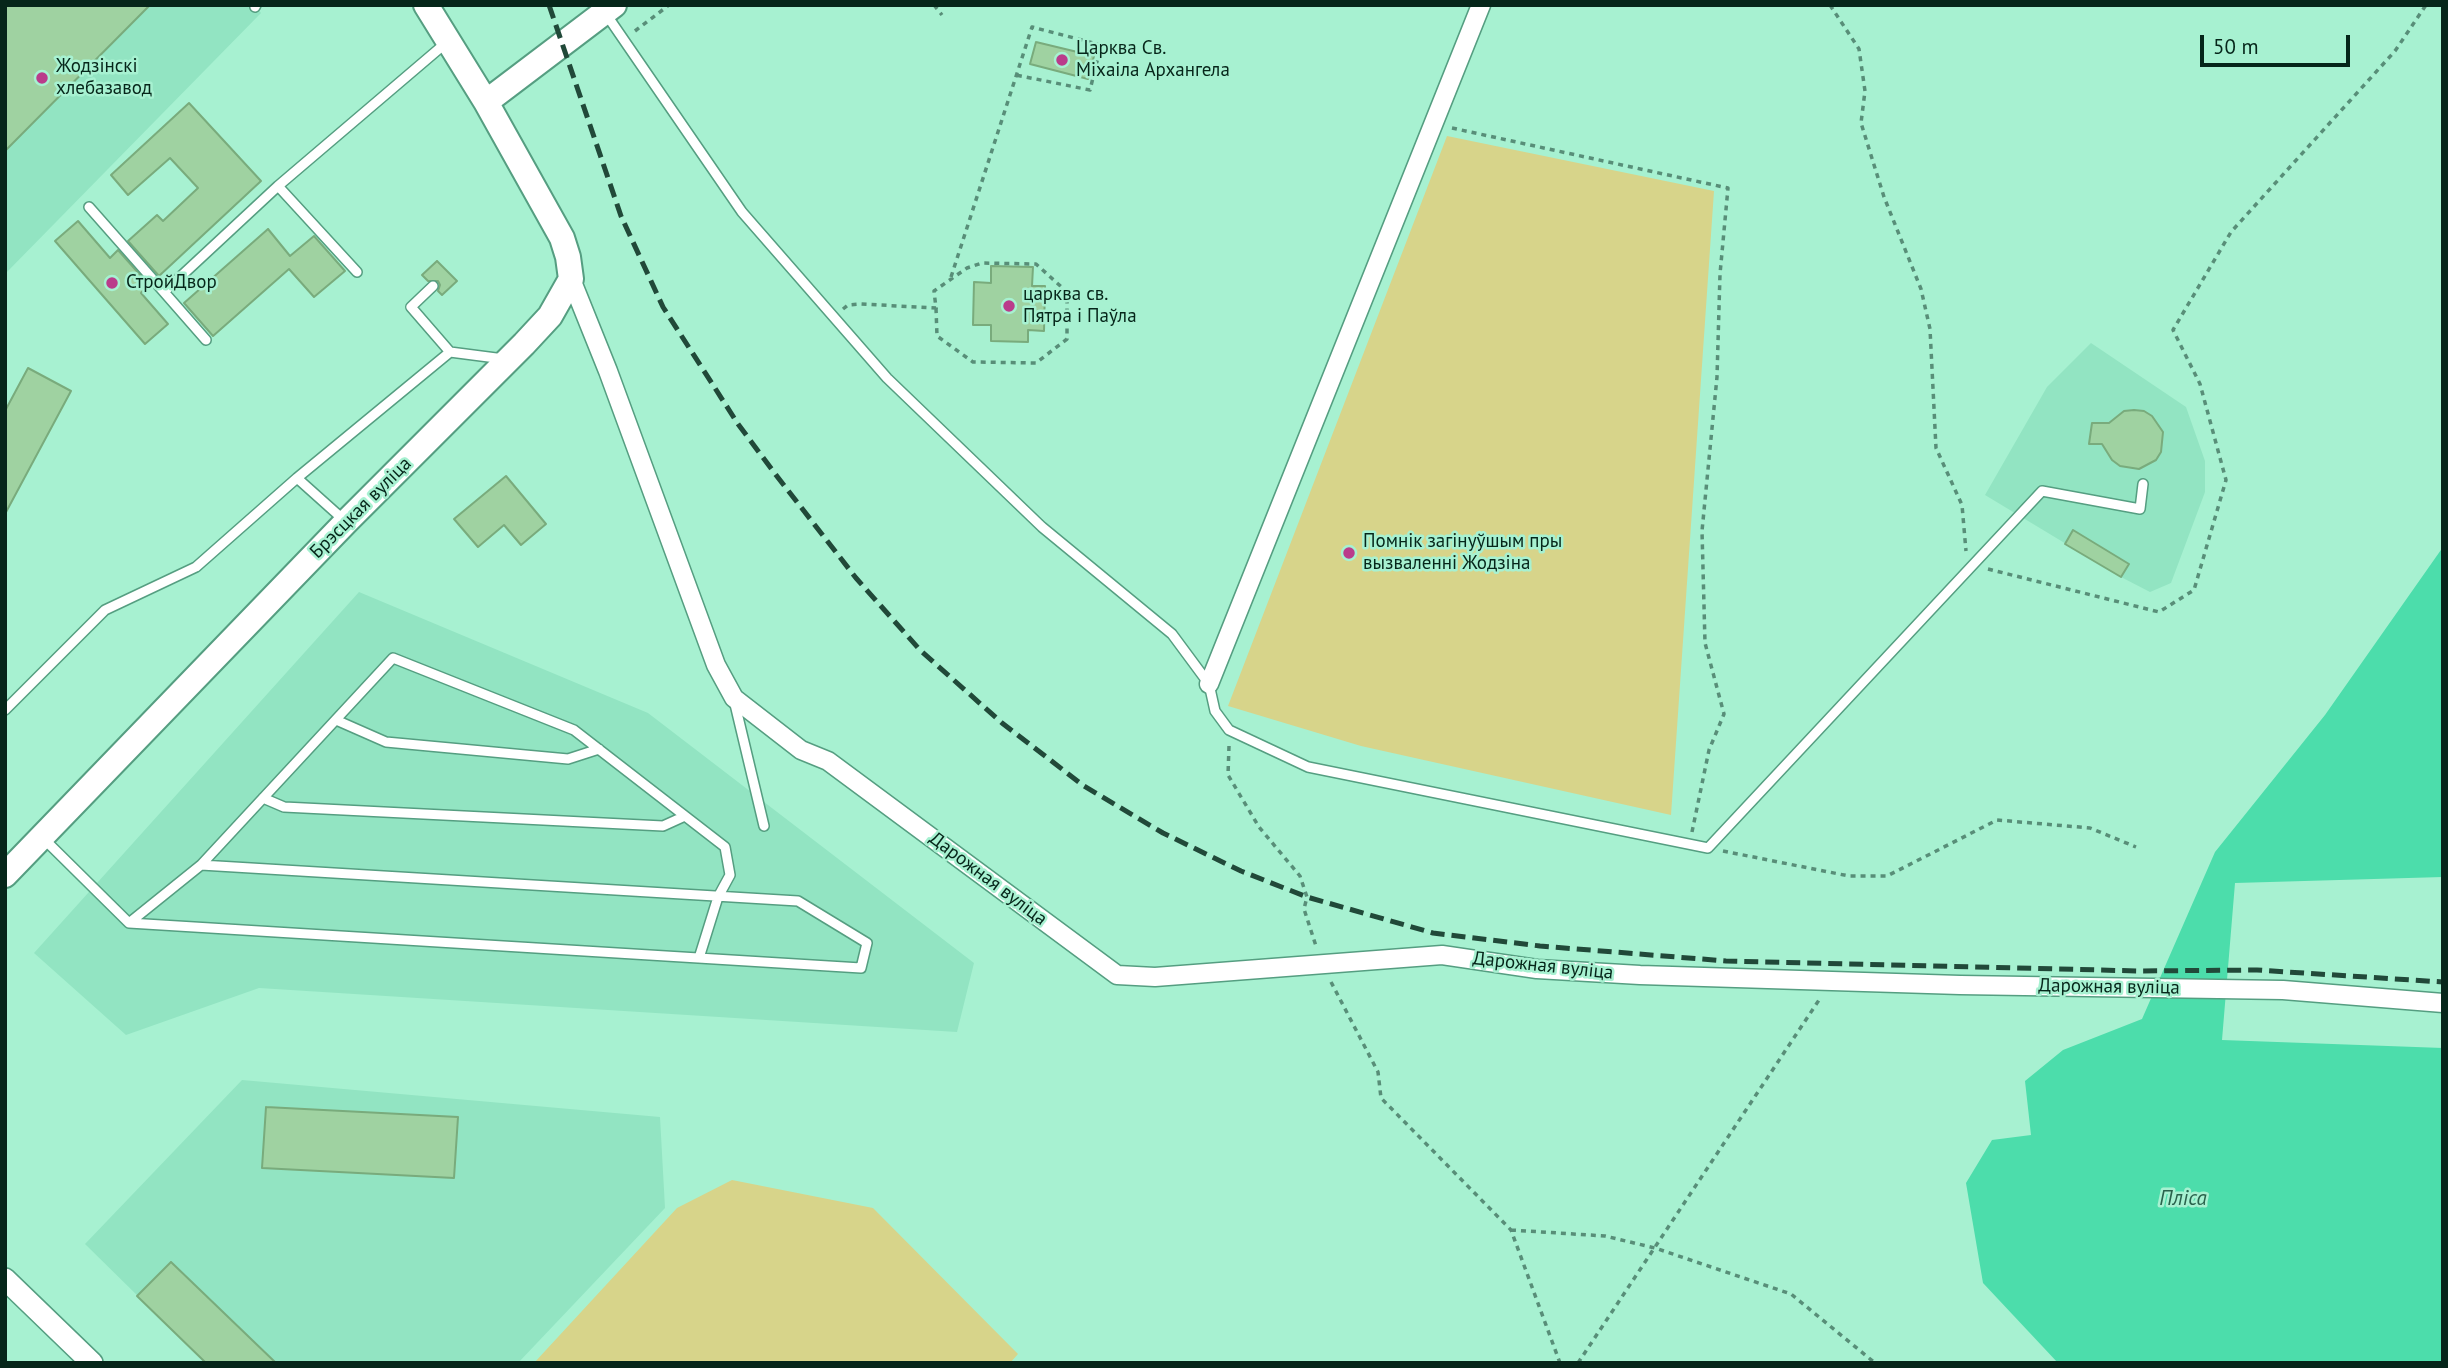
<!DOCTYPE html>
<html>
<head>
<meta charset="utf-8">
<style>
  body { margin:0 }
  #map { position:relative; width:2448px; height:1368px; overflow:hidden; background:#a7f1d1; font-family:"PT Sans",sans-serif }
  canvas { display:block }
  .frame { position:absolute; inset:0; border:7px solid #06261a; pointer-events:none }
  .scale { position:absolute; left:2200px; top:35px; width:150px; height:32px; box-sizing:border-box; border:4px solid #06261a; border-top:0; padding-left:9px; font-size:21px; line-height:24px; white-space:nowrap; color:#06261a; -webkit-text-stroke:5px #a7f1d1; paint-order:stroke }
</style>
</head>
<body>
<div id="map">
<canvas width="2448" height="1368"></canvas>
<div class="frame"></div>
<div class="scale">50 m</div>
</div>
<script>
const g = document.querySelector('canvas').getContext('2d');
g.lineJoin = 'round';
function paint(path, color) { g.fillStyle = color; g.fill(path, 'evenodd'); }
const shape = rows => new Path2D(rows.map(r => 'M' + r).join(''));
function strokePath(path, color, width, dash) { g.strokeStyle = color; g.lineWidth = width; g.lineCap = dash ? 'butt' : 'round'; g.setLineDash(dash || []); g.stroke(path); }
function write(font, color, halo, rows, align = 'center') {
  g.font = font + ' "PT Sans",sans-serif'; g.lineWidth = 5; g.setLineDash([]); g.textBaseline = 'middle'; g.strokeStyle = halo; g.fillStyle = color; for (const [text, x, y, turn = 0] of rows) {
    g.save(); g.translate(x, y); g.rotate((+turn || 0) * Math.PI / 180); g.textAlign = isNaN(turn) ? turn : align; if (halo) g.strokeText(text, 0, 0); g.fillText(text, 0, 0); g.restore();
  }
}
const built = shape([
  [5,5,254,5,261,13,5,274],
  [2091,343,2186,407,2205,461,2205,492,2171,583,2150,592,2121,577,1985,495,2047,387],
  [359,592,648,713,974,963,957,1032,259,988,126,1035,34,953],
  [242,1080,660,1117,665,1208,518,1363,206,1363,85,1244]
]);
const green = shape([
  [1447,136,1714,191,1671,815,1361,746,1228,706],
  [732,1180,873,1208,1018,1354,1010,1363,534,1363,677,1208]
]);
const water = shape([
  [2443,547,2443,877,2235,883,2222,1040,2443,1048,2443,1363,2058,1363,1983,1283,1966,1183,1992,1140,2031,1135,2025,1081,2063,1050,2142,1019,2215,852,2325,715]
]);
const building = shape([
  [5,5,150,5,5,151,5,5],
  [1036,42,1094,56,1088,79,1030,64,1036,42],
  [189,103,261,181,159,276,128,241,157,215,163,221,198,188,170,158,128,195,111,175,189,103],
  [78,221,110,258,118,250,149,285,141,293,168,324,145,344,55,241,78,221],
  [268,229,290,256,314,236,345,271,314,297,289,269,213,336,184,303,268,229],
  [437,261,457,281,442,295,438,291,440,285,438,281,428,281,422,275,437,261],
  [991,266,1033,267,1032,286,1045,286,1044,331,1028,330,1028,342,991,341,991,325,973,325,974,282,991,283,991,266],
  [28,368,71,391,5,514,5,411,28,368],
  [2134,410,2144,411,2152,416,2163,432,2161,452,2156,460,2139,469,2120,466,2112,460,2102,444,2089,444,2092,423,2109,423,2124,411,2134,410],
  [506,476,546,524,521,545,504,525,478,547,454,519,506,476],
  [2073,530,2129,564,2121,577,2065,544,2073,530],
  [266,1107,458,1117,454,1178,262,1168,266,1107],
  [171,1262,276,1363,206,1363,137,1296,171,1262]
]);
const path = shape([
  [934,5,942,15],
  [1830,5,1859,49,1865,91,1861,123,1884,197,1921,289,1930,329,1936,448,1962,505,1966,551],
  [635,31,669,5],
  [1452,128,1728,188,1720,274,1717,377,1702,531,1705,643,1724,714,1709,750,1692,832],
  [951,277,1032,27,1101,45,1090,90,1016,75],
  [843,309,848,305,861,304,936,308,934,291,967,268,982,263,1036,264,1067,292,1067,339,1036,363,973,362,937,336,936,308],
  [1988,569,2159,612,2194,590,2226,480,2200,384,2173,330,2231,232,2395,51,2426,5],
  [1229,746,1228,775,1259,827,1300,876,1307,897,1304,909,1316,946],
  [1723,851,1849,876,1887,876,1997,820,2090,828,2136,847],
  [1331,982,1378,1072,1381,1098,1511,1230,1560,1363],
  [1511,1230,1605,1236,1655,1248,1791,1294,1875,1363],
  [1578,1363,1819,1000]
]);
const service = shape([
  [255,7,256,5],
  [606,14,742,212,887,378,1042,527,1172,634,1209,684,1215,711,1229,730,1308,767,1708,848,2042,491,2140,509,2143,484],
  [278,186,357,272],
  [89,207,164,292,278,186,447,42],
  [164,292,206,340],
  [450,352,504,359],
  [297,478,450,352,411,307,433,286],
  [734,700,764,826],
  [5,710,105,610,196,567,297,478,345,521],
  [336,720,386,742,568,759,599,749],
  [263,798,284,807,663,826,685,816],
  [43,838,129,923,861,968,867,943,798,901,201,865],
  [129,923,201,865,393,658,574,730,725,847,730,875,718,897,699,958]
]);
const minor = shape([
  [571,279,608,371,716,665,734,698,801,750,828,761,1117,975,1155,977,1442,955,1537,969,1640,975,1960,985,2283,990,2443,1003],
  [1209,684,1481,5]
]);
const tertiary = shape([
  [5,1279,92,1363]
]);
const secondary = shape([
  [486,102,614,5],
  [5,875,346,522,524,344,550,316,571,279,568,257,562,238,486,102,426,5]
]);
const rail = shape([
  [549,5,621,216,663,307,738,424,776,475,856,578,920,650,1002,723,1084,786,1163,833,1241,871,1307,897,1433,933,1540,946,1726,961,2141,971,2257,970,2443,982]
]);
const markers = [
  [1062,60,7,"#ba3c8b"],
  [42,78,7,"#ba3c8b"],
  [112,283,7,"#ba3c8b"],
  [1009,306,7,"#ba3c8b"],
  [1349,553,7,"#ba3c8b"]
];
const poiNames = [
  ["Царква Св.",1076,49],
  ["Міхаіла Архангела",1076,71],
  ["Жодзінскі",56,67],
  ["хлебазавод",56,89],
  ["СтройДвор",126,283],
  ["царква св.",1023,295],
  ["Пятра і Паўла",1023,317],
  ["Помнік загінуўшым пры",1363,542],
  ["вызваленні Жодзіна",1363,564]
];
const streetNames = [
  ["Брэсцкая вуліца",361,508,-45],
  ["Дарожная вуліца",988,879,37],
  ["Дарожная вуліца",1543,966,6],
  ["Дарожная вуліца",2109,987,1]
];
const waterNames = [
  ["Пліса",2183,1199]
];
paint(built, '#92e4c2');
paint(green, '#d7d48a');
paint(water, '#4cddab');
paint(building, '#9fd2a1');
strokePath(building, '#79ab7c', 2);
strokePath(service, '#559e81', 12);
strokePath(minor, '#559e81', 21);
strokePath(tertiary, '#559e81', 24);
strokePath(secondary, '#559e81', 28);
strokePath(path, '#588e78', 3.5, [5, 5]);
strokePath(service, '#fff', 9);
strokePath(minor, '#fff', 18);
strokePath(tertiary, '#fff', 21);
strokePath(secondary, '#fff', 24);
strokePath(rail, '#214939', 5, [14, 7]);
for (const [x, y, r, color] of markers) { const dot = new Path2D(); dot.arc(x, y, r, 0, 2 * Math.PI); g.fillStyle = color; g.fill(dot); strokePath(dot, '#a7f1d1', 2.5); }
write('19px', '#06261a', '#a7f1d1', poiNames, 'left');
write('19px', '#06261a', '#a7f1d1', streetNames);
write('italic 21px', '#29624c', '#a7f1d1', waterNames);
</script>
</body>
</html>
